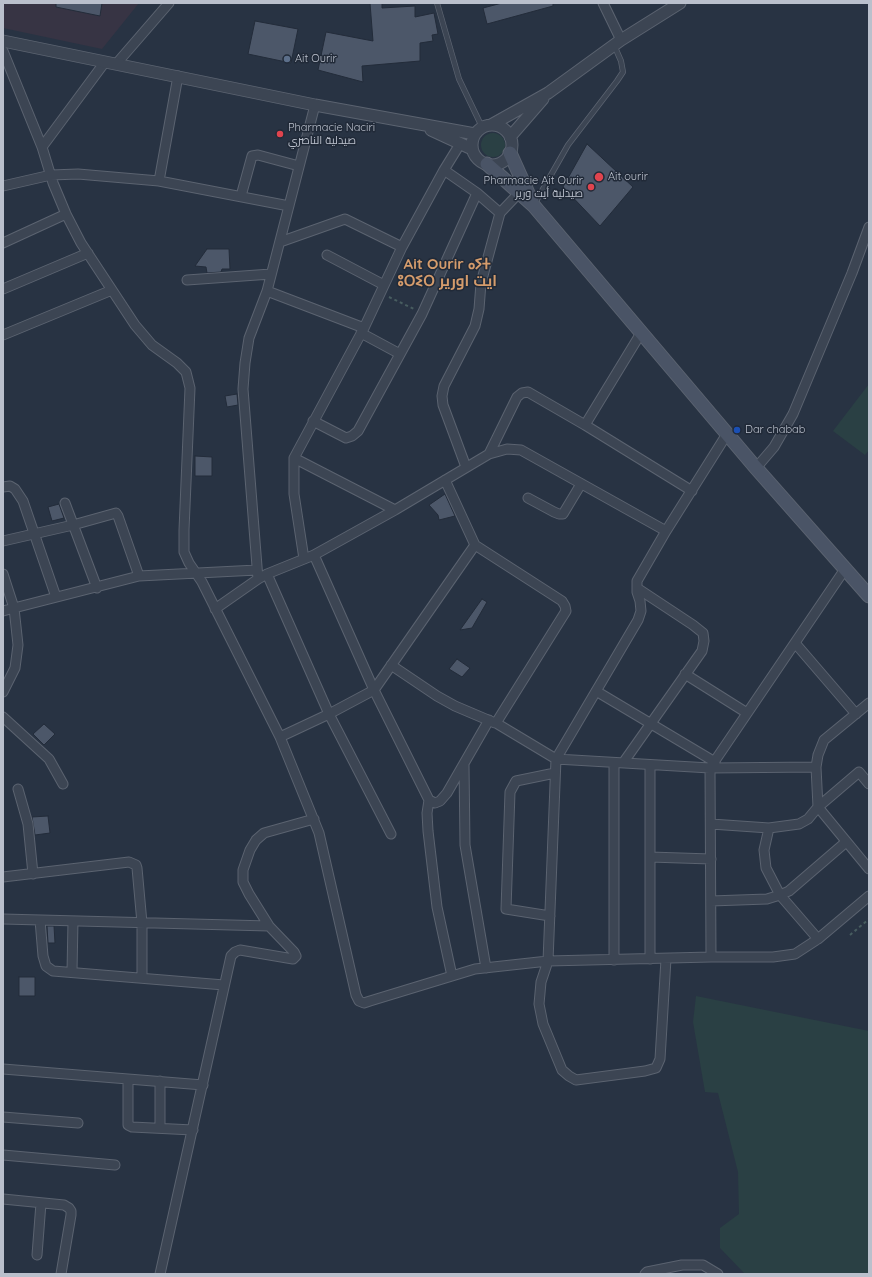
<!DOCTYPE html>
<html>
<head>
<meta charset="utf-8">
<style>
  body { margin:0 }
  #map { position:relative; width:872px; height:1277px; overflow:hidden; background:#283343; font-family:Quicksand,sans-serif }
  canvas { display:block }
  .frame { position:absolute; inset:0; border:4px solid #bac0cc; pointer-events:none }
</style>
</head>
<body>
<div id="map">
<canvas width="872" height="1277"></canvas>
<div class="frame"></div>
</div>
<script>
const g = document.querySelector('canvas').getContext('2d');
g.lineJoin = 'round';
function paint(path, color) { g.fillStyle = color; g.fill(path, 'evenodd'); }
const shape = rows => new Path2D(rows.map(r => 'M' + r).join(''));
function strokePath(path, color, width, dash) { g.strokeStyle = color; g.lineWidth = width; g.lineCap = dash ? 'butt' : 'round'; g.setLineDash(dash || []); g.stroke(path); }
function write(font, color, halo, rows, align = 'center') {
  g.font = font + ' Quicksand,Cairo,"Noto Sans Tifinagh",sans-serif'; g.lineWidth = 3; g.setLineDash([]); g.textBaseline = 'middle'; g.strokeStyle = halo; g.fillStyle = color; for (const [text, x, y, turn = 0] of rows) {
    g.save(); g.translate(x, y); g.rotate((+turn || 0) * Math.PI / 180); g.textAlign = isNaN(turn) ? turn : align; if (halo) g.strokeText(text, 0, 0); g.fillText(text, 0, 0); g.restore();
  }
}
const medical = shape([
  [3,3,139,3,102,49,3,28]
]);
const green = shape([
  '481 145a12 12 0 1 1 24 0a12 12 0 1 1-24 0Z',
  [869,384,869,450,865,455,833,431],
  [696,996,869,1031,869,1274,745,1274,720,1248,720,1228,739,1214,738,1172,718,1093,705,1092,693,1022]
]);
const building = shape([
  [56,3,102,3,100,16,56,7,56,3],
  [370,3,382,3,382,8,415,6,415,17,434,13,438,34,432,35,433,41,420,43,420,61,362,66,363,82,318,70,326,32,373,41,370,3],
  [502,3,553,3,553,6,487,24,483,8,502,3],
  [255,21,298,29,291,63,248,54,255,21],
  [587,144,633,187,600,226,563,187,587,144],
  [207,249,229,249,230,269,222,269,221,272,207,273,206,267,195,266,207,249],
  [237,394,238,405,227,407,225,396,237,394],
  [195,456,212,457,212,476,195,476,195,456],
  [445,494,455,516,439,520,438,515,429,505,445,494],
  [59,504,64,518,52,521,48,507,59,504],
  [482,599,487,602,472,628,460,630,482,599],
  [457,659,470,668,462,677,449,669,457,659],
  [44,724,55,734,44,745,33,734,44,724],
  [48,816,50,833,35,835,32,817,48,816],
  [47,926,54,926,55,943,48,943,47,926],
  [19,977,35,977,35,996,19,996,19,977]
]);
const path = shape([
  [389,297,414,309],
  [850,935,869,919]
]);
const service = shape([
  [437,3,459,79,482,127],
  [535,203,568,145,617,81,623,72,621,61,614,45]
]);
const minor = shape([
  [603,3,621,40],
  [3,51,42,147,53,183,66,214,81,243,135,325,152,345,177,363,186,372,190,388,184,530,184,552,189,563,202,582,280,737,319,833,356,995,359,1001,364,1003,370,1001,475,969,548,961,711,957,773,957,795,954,818,939,869,896],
  [117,63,169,3],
  [42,147,105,62],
  [444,170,477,193,500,213],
  [159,181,178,76],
  [3,186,51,175,78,174,159,181,289,206],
  [241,196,252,156,258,155,299,166],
  [280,242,345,219,402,247],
  [3,243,66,214],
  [327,255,384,285],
  [187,280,271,274],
  [3,289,88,253],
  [267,291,364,328],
  [361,333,400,354],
  [3,335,112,290],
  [313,421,346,438,352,436,358,431,422,314,477,193],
  [585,425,692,491],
  [489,454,517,397,522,393,528,392,585,425,641,333],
  [294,458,395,510],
  [466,467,443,405,442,396,444,386,475,326,479,309,481,283,500,213,519,193],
  [756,468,774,447,793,414,852,273,869,227],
  [445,480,475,545,562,601,565,606,566,611,496,723,556,759,710,768,816,767],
  [3,487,10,486,15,489,23,501,56,597],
  [528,498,554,512,559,514,563,514,581,484],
  [65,503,97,588],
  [3,541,73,525,116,513,118,516,139,576],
  [314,555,374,690,429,800,435,803,440,801,447,793,489,720],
  [304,559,294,494,294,458,364,328,402,247,444,170,460,144],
  [3,574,14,608,3,611],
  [267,574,329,714,391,834],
  [258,579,243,389,245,363,249,338,267,291,315,105],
  [215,609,258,579,267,574,314,555,395,510,489,454,507,449,521,450,666,531],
  [795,643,856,714],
  [391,665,437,696,455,706,495,723],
  [685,674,747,713],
  [596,691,715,762],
  [3,692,15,668,18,645,14,608,139,576,257,570],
  [869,703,824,740,818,755,816,767,818,807,869,869],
  [3,717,49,759,63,784],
  [280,737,329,714,374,690,475,545],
  [623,763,702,651,704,641,703,633,693,625,637,588],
  [464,765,465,845,486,968],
  [650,765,650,959],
  [18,789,28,824,33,874],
  [429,800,427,813,428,831,437,907,452,976],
  [711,824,769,828],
  [650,857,711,859],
  [3,877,129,862,136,865,137,868,142,923,142,978],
  [711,901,767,899,780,895,789,891,846,842],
  [550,916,506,909,510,792,516,781,555,773],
  [3,919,269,926],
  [40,920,43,956,46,966,53,971,224,985],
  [818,939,780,895,766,868,764,850,769,828,799,824,808,819,818,807,859,772,869,784],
  [711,957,710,768,845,569],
  [666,959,660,1059,656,1068,645,1071,576,1080,569,1076,562,1070,543,1024,539,1004,541,982,548,961,556,759,638,620,641,611,640,601,637,592,637,581,666,531,727,434],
  [614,960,614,763],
  [72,972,73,921],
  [3,1069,203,1085],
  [128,1079,128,1125,132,1127,193,1130],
  [3,1117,78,1123],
  [160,1128,160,1081],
  [3,1155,115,1165],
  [3,1199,64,1205,69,1208,71,1211,71,1215,61,1274],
  [37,1255,41,1203],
  [160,1274,231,956,235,952,240,950,293,959,296,956,294,952,269,926,249,894,243,882,243,870,250,850,256,840,264,833,314,819],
  [645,1274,647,1272,682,1265,703,1265,718,1274]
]);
const tertiary = shape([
  [3,41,315,105,475,134],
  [491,125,548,93,621,40,680,3],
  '472 145a20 20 0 1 1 40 0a20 20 0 1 1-40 0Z',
  [431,130,472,149],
  [510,137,543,99]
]);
const secondary = shape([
  [510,153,532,202],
  [487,164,534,206,756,468,869,596]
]);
const markers = [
  [287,59,4,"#5c6f8a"],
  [280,134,4,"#e0444e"],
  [599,177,5,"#e0444e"],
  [591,187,4,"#e0444e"],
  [737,430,4,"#1a4fb4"]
];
const poiNames = [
  ["Ait Ourir",295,59],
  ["Pharmacie Naciri",288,128],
  ["صيدلية الناصري",288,141],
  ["Ait ourir",608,177],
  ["Pharmacie Ait Ourir",583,181,"right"],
  ["صيدلية أيت ورير",583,194,"right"],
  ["Dar chabab",745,430]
];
const districtNames = [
  ["Ait Ourir ⴰⵢⵜ",447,264],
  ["ⵓⵔⵉⵔ ايت اورير",447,281]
];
paint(medical, '#373444');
paint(green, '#2a4044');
paint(building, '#4c5769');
strokePath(building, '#232c3a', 1);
strokePath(service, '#5b6370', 6);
strokePath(minor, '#5b6370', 11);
strokePath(tertiary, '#5b6370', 13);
strokePath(secondary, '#5b6370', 15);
strokePath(path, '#485d60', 2, [3, 3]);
strokePath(service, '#3c4553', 4.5);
strokePath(minor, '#3c4553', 9);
strokePath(tertiary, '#3c4553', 11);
strokePath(secondary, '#4a5466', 13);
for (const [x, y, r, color] of markers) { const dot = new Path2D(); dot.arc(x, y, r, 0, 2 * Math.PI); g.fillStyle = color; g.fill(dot); strokePath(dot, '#212a38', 1.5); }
write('11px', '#bac0cc', '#212a38', poiNames, 'left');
write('bold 15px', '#d59c6c', '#212a38', districtNames);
</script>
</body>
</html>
